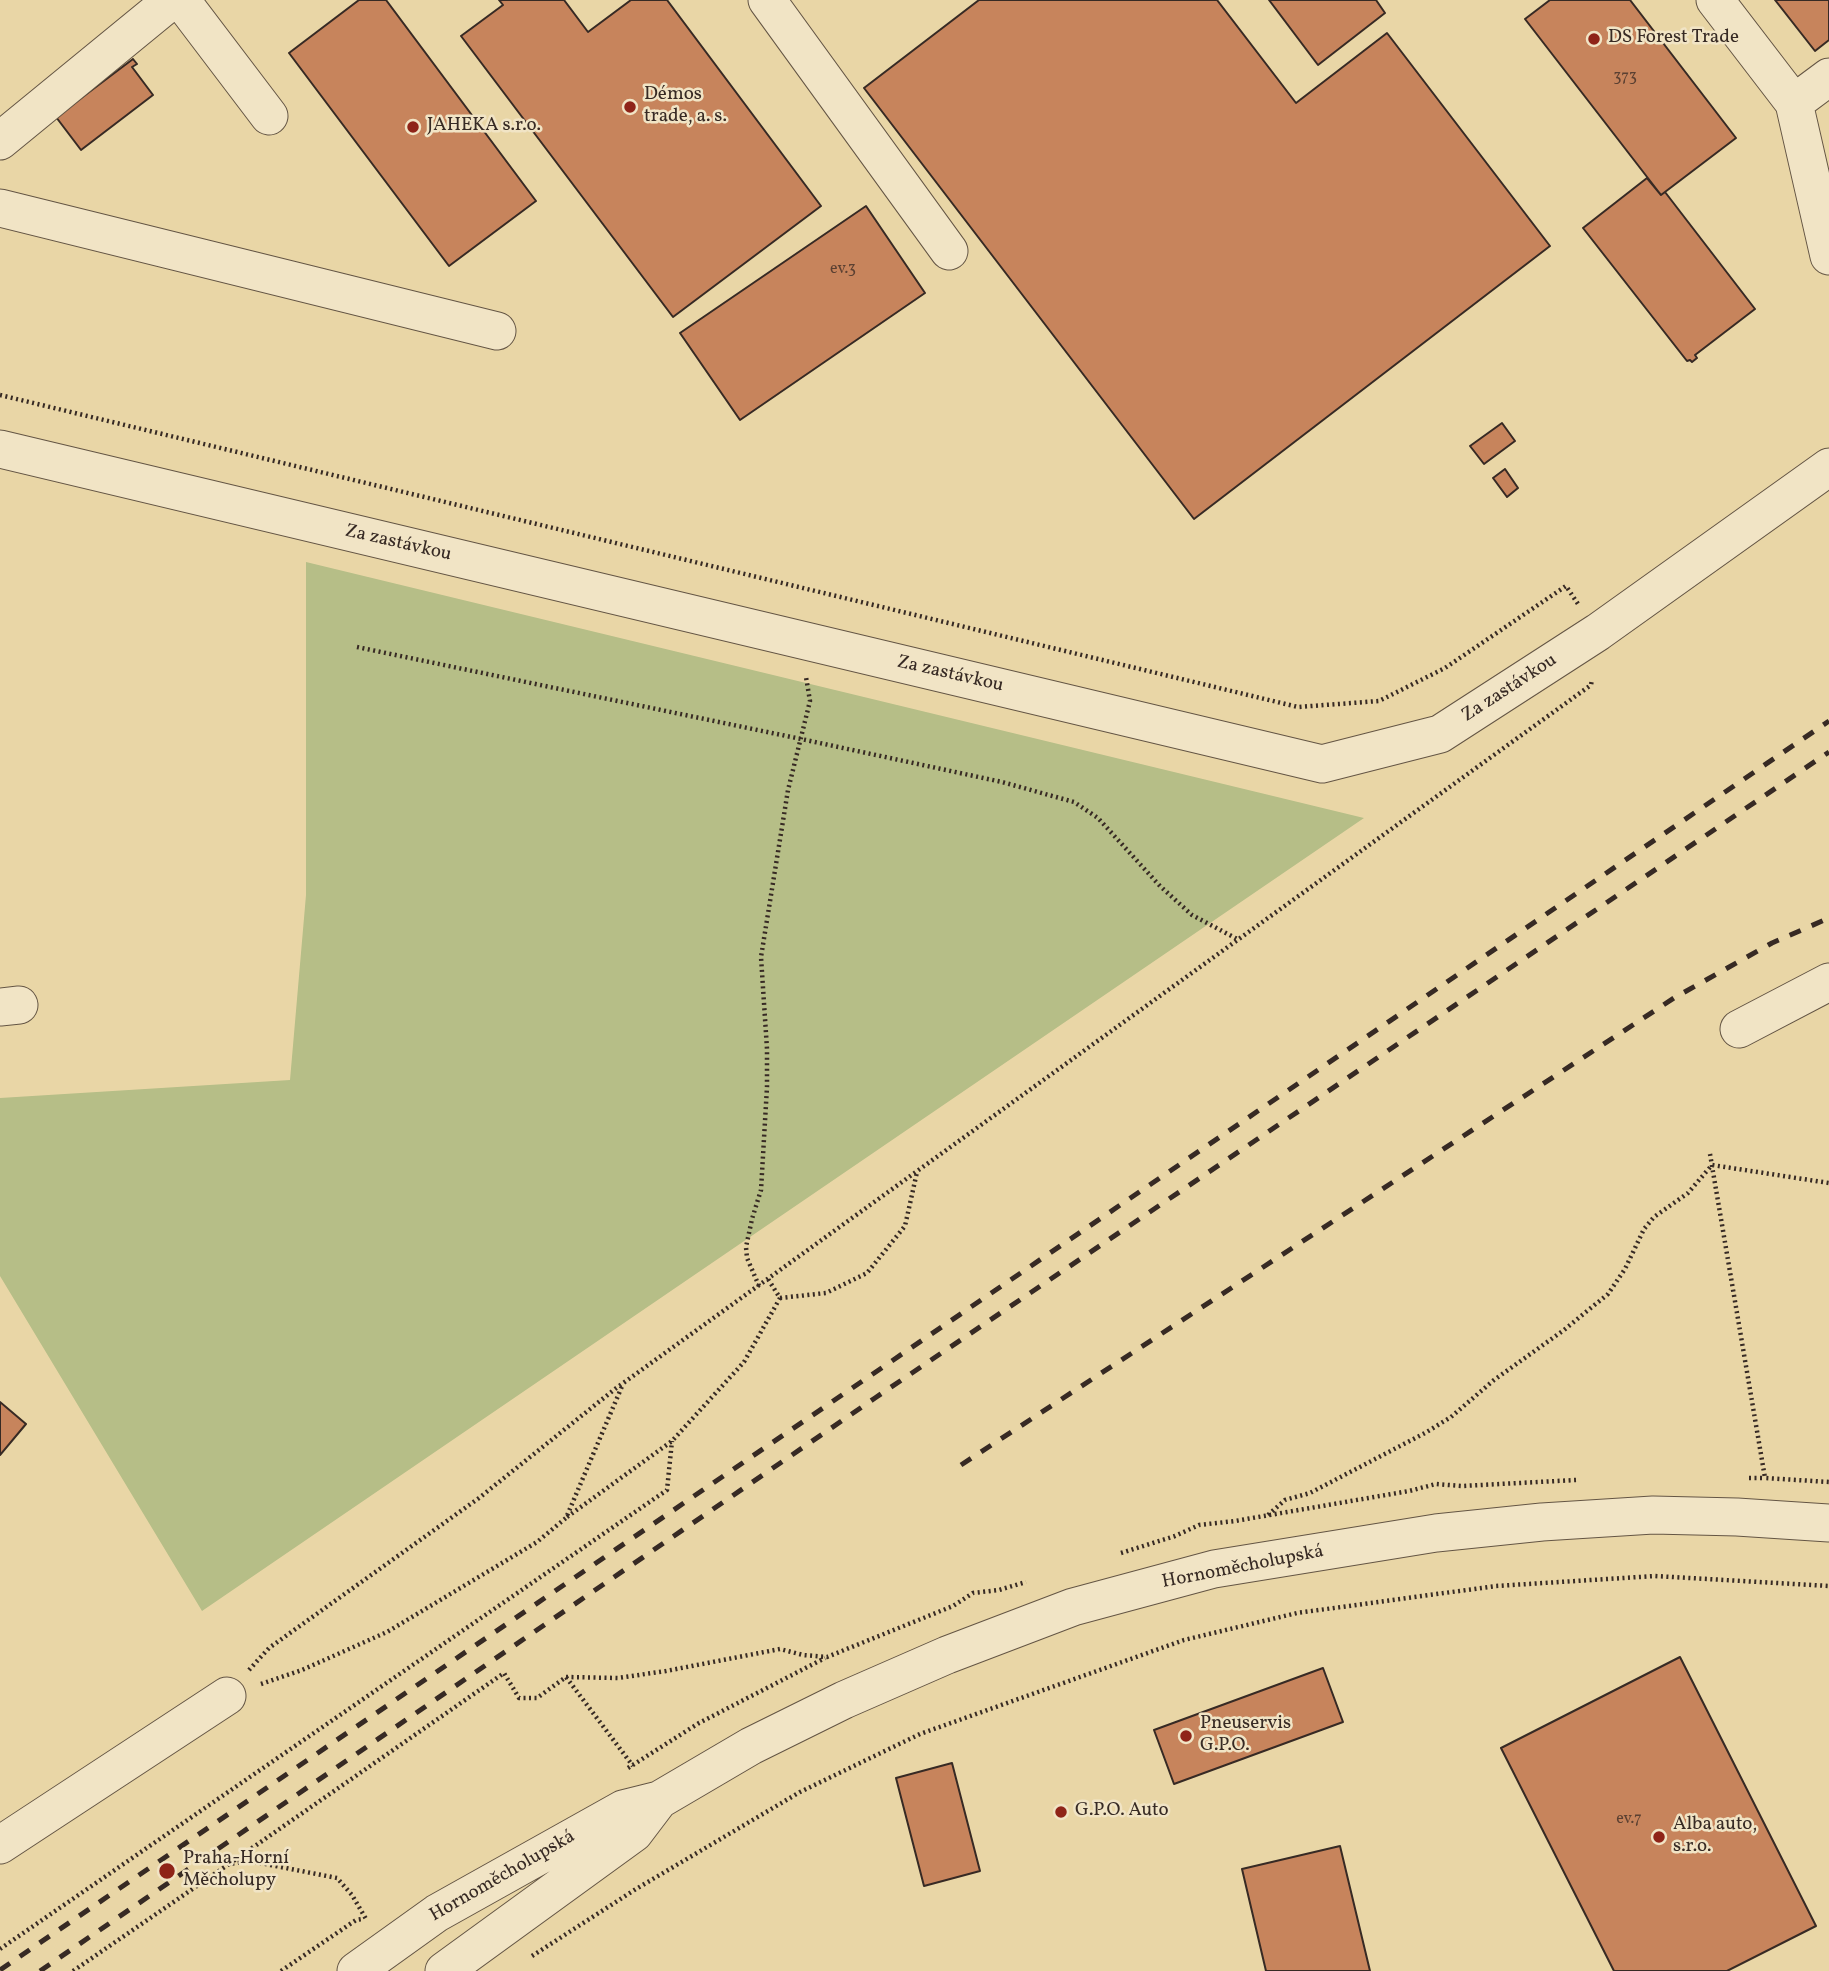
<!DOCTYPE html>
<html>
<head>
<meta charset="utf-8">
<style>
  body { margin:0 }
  canvas { display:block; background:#e9d6a6 }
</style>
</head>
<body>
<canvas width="1829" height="1971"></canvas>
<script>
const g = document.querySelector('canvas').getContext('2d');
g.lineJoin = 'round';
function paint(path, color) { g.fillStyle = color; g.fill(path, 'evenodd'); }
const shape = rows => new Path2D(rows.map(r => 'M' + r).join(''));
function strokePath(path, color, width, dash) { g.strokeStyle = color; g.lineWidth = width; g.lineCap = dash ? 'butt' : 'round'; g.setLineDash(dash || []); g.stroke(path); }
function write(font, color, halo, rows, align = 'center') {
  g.font = font + ' Vollkorn,serif'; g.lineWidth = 5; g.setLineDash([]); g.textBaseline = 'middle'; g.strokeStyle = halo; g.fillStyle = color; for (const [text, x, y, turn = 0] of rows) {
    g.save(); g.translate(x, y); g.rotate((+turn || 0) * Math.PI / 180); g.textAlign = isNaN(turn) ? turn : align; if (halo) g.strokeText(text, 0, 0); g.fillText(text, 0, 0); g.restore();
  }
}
const green = shape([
  [306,562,1364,818,202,1611,0,1276,0,1098,290,1080,306,895]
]);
const building = shape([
  [359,0,386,0,536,201,449,266,289,53,359,0],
  [499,0,564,0,588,32,631,0,667,0,821,206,673,317,461,36,503,5,499,0],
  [979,0,1217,0,1296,103,1387,33,1550,246,1194,519,864,88,979,0],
  [1269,0,1376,0,1385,13,1318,65,1269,0],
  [1550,0,1630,0,1736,138,1661,195,1525,19,1550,0],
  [1775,0,1829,0,1829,40,1815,51,1775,0],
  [133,59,137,64,132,67,153,95,81,150,56,117,133,59],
  [1647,178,1661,195,1665,192,1755,309,1695,355,1697,358,1692,362,1690,360,1687,361,1583,228,1647,178],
  [866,206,925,293,740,420,680,333,866,206],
  [1502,423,1515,441,1484,464,1470,446,1502,423],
  [1505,469,1518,488,1507,497,1493,478,1505,469],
  [0,1402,26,1424,0,1455,0,1402],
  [1680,1657,1816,1926,1727,1971,1614,1971,1501,1748,1680,1657],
  [1323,1668,1343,1722,1174,1784,1154,1730,1323,1668],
  [952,1763,980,1871,924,1886,896,1778,952,1763],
  [1340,1846,1370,1971,1266,1971,1242,1869,1340,1846]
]);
const path = shape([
  [0,395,1298,707,1379,701,1445,668,1566,586,1578,604],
  [357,647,801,739,1002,782,1074,802,1098,818,1160,886,1192,915,1239,940],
  [1710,1154,1765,1478,1829,1482],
  [759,1286,747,1258,746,1247,752,1219,761,1190,767,1087,767,1049,761,957,788,790,810,701,806,677],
  [780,1298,826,1293,867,1273,905,1226,917,1172],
  [1749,1478,1765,1478],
  [1268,1515,1285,1500,1310,1493,1425,1433,1451,1417,1494,1380,1564,1330,1608,1294,1625,1269,1644,1229,1654,1217,1688,1193,1712,1165,1829,1183],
  [567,1517,672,1441,744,1362,780,1298,768,1279],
  [1121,1553,1175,1536,1199,1525,1235,1521,1409,1491,1436,1484,1462,1486,1576,1480],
  [249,1670,269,1648,479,1498,615,1389,1591,685,1592,679],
  [566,1677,618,1678,666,1671,780,1649,803,1655,827,1657,953,1606,973,1593,999,1590,1026,1582],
  [261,1684,302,1670,387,1632,537,1542,566,1518,623,1384],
  [628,1768,699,1723,825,1658],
  [229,1864,504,1673,519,1698,537,1698,566,1677,633,1766],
  [0,1949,667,1490,672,1441],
  [532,1956,636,1889,800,1792,920,1734,1184,1640,1297,1613,1496,1586,1655,1576,1829,1586],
  [73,1971,229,1864,250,1861,337,1878,352,1895,366,1919],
  [281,1971,356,1920,362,1919]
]);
const minor = shape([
  [181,0,269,116],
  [767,0,949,251],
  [1715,0,1794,103,1829,256],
  [1794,103,1829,77],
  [0,141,172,0],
  [0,208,497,331],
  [0,449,1322,764,1440,734,1598,632,1829,467],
  [0,1007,19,1005],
  [1739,1029,1829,982],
  [0,1845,227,1696],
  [356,1971,437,1913,623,1809,659,1800,751,1746,844,1700,947,1655,1073,1607,1214,1569,1436,1533,1542,1522,1653,1515,1737,1517,1829,1523],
  [444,1971,634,1833,659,1800]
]);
const rail = shape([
  [961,1465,1674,998,1772,943,1829,918],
  [0,1970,1829,721],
  [40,1971,875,1398,1829,752]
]);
const markers = [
  [1594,39,7,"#8f2418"],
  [630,107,7,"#8f2418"],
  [413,127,7,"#8f2418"],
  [1186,1736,7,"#8f2418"],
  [1061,1812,7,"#8f2418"],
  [1659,1837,7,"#8f2418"],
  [167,1871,9,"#8f2418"]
];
const numberNames = [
  ["373",1625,78],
  ["ev.3",843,270],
  ["ev.7",1629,1820]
];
const poiNames = [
  ["DS Forest Trade",1608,39],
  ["Démos",644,96],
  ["trade, a. s.",644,118],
  ["JAHEKA s.r.o.",427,127],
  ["Pneuservis",1200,1725],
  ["G.P.O.",1200,1747],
  ["G.P.O. Auto",1075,1812],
  ["Alba auto,",1673,1826],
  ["s.r.o.",1673,1848],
  ["Praha-Horní",183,1860],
  ["Měcholupy",183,1882]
];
const streetNames = [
  ["Za zastávkou",398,544,13],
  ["Za zastávkou",950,675,13],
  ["Za zastávkou",1510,689,-33],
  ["Hornoměcholupská",1243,1568,-11],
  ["Hornoměcholupská",503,1877,-30]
];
paint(green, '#b6be87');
paint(building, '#c7845c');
strokePath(building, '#372a24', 2);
strokePath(minor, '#645544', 39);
strokePath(path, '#372a24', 4.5, [2, 3.5]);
strokePath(minor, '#f1e4c5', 37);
strokePath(rail, '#372a24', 5, [12, 12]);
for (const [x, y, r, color] of markers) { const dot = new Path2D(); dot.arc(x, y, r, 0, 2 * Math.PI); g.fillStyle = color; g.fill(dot); strokePath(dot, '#f1e4c5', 2.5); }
write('16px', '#5b4032', null, numberNames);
write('19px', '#372a24', '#f1e4c5', poiNames, 'left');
write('19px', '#372a24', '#f1e4c5', streetNames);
</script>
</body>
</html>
